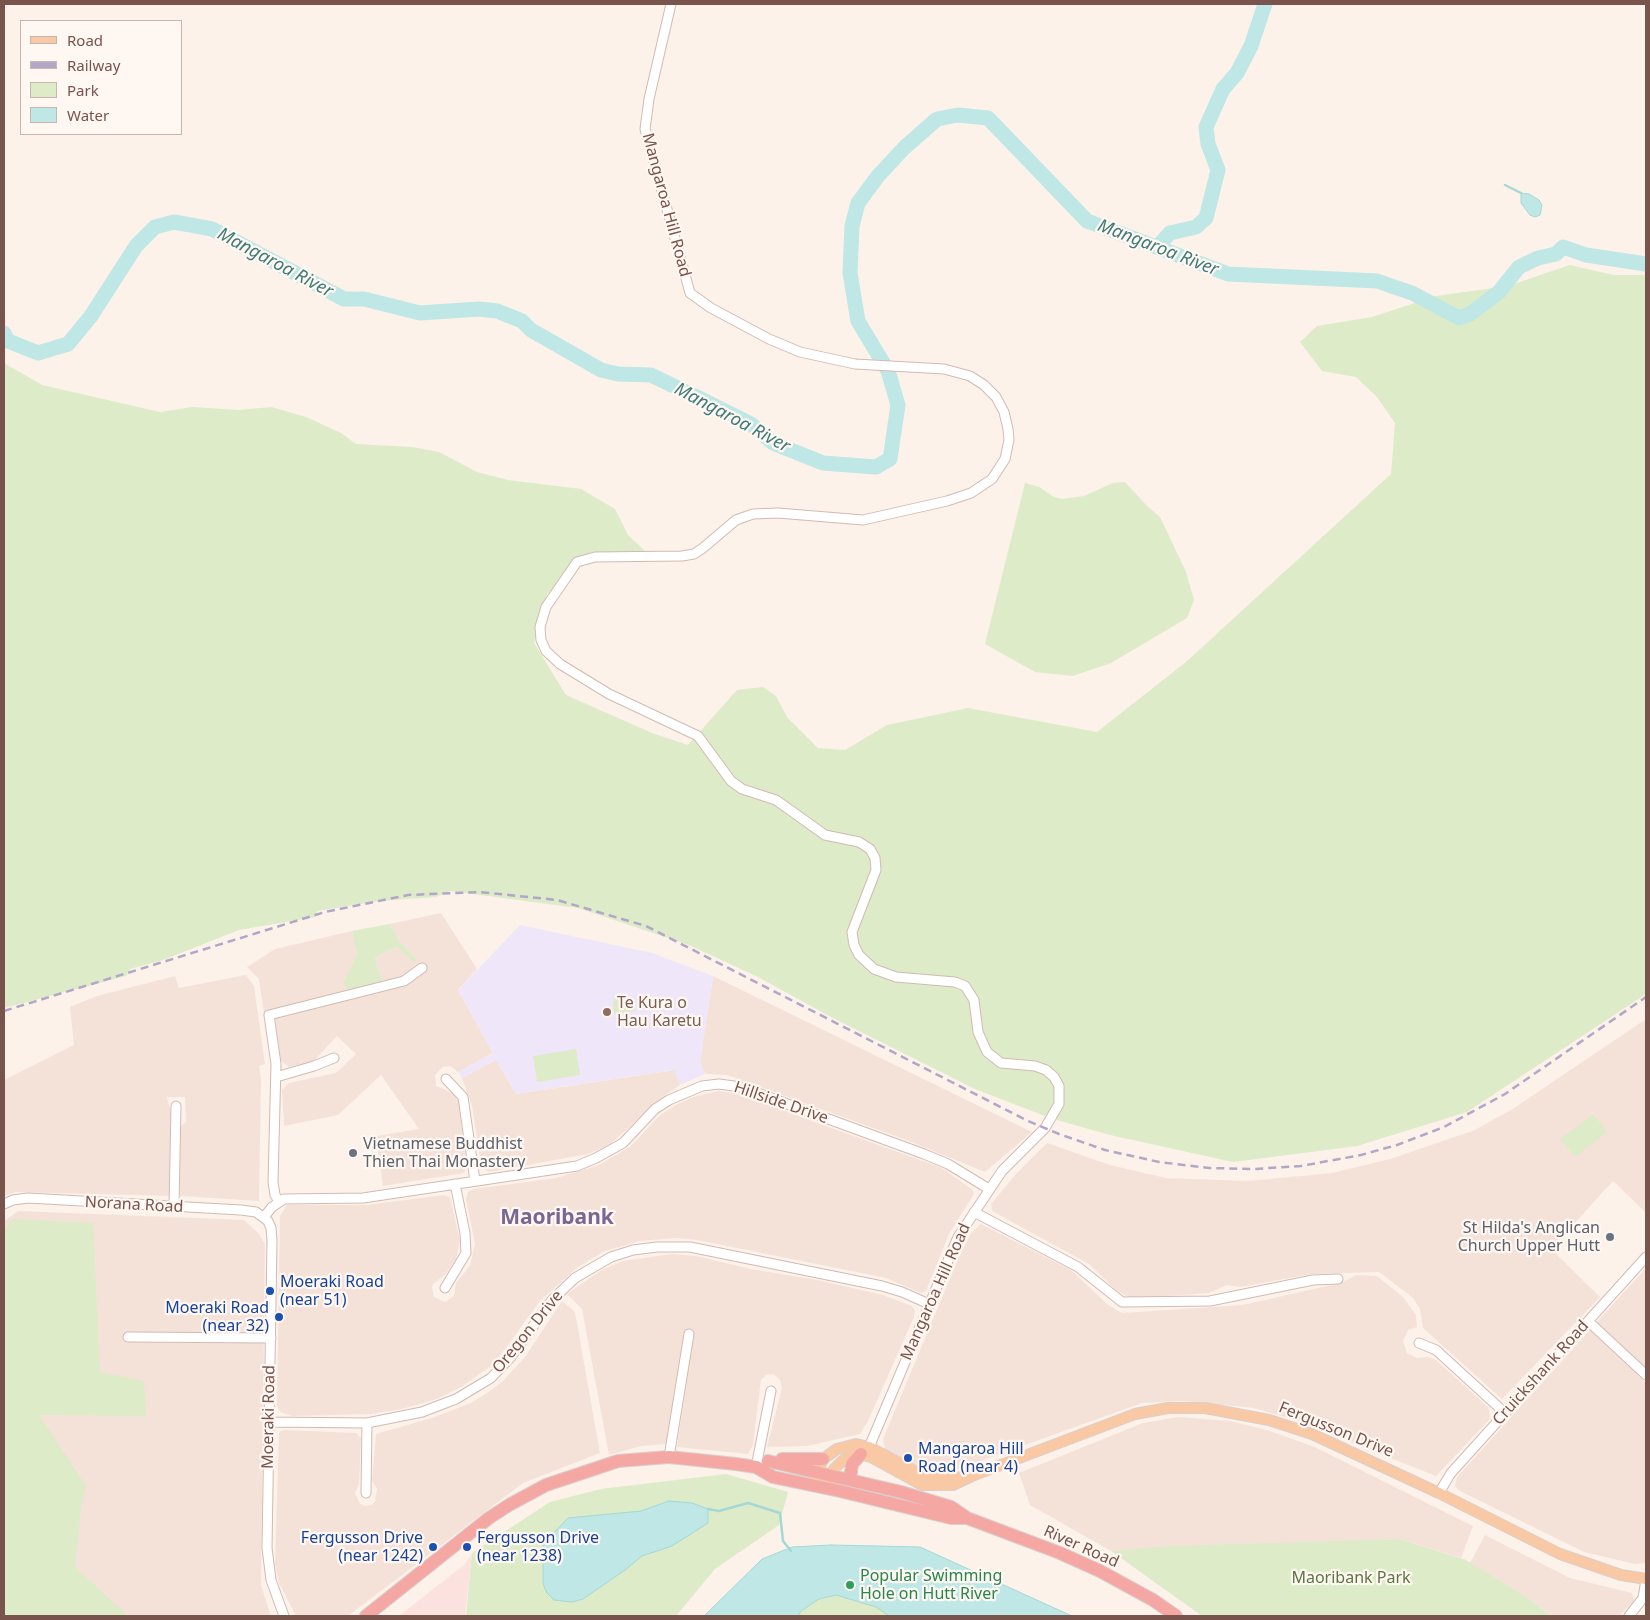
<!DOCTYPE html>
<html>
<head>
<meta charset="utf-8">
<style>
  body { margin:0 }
  #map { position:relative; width:1650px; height:1620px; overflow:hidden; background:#fcf2ea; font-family:"Noto Sans",sans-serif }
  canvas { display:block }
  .frame { position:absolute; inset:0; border:5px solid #78544d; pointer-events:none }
  .legend { position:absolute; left:20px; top:20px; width:162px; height:115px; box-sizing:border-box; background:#fff7f1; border:1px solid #c9b6af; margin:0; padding:6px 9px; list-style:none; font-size:15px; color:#78544d }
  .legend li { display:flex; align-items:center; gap:10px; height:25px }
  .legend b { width:25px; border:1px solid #c9b6af }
</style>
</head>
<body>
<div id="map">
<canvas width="1650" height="1620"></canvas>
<div class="frame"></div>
<ul class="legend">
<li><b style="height:6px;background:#f9c9a5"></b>Road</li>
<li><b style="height:6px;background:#b2a7c7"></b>Railway</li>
<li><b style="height:14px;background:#ddebc8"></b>Park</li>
<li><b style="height:14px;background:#bee7e5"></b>Water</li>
</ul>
</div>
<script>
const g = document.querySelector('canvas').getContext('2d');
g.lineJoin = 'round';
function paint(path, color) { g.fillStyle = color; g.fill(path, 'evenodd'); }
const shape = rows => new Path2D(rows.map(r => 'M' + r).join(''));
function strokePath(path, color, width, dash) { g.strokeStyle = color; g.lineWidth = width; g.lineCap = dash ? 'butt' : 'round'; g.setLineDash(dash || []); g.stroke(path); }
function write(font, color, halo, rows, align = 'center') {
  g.font = font + ' "Noto Sans",sans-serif'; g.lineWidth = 4.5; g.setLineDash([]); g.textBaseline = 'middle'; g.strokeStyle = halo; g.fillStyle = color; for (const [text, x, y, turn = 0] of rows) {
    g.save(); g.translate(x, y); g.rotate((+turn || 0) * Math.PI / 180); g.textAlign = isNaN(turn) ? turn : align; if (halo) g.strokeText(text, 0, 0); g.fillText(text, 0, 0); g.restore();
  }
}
const residential = shape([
  [441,913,477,969,458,990,493,1053,458,1072,450,1066,443,1067,435,1075,436,1086,453,1093,459,1103,466,1167,464,1173,383,1186,376,1136,419,1129,381,1075,338,1115,284,1126,282,1090,289,1083,336,1073,356,1054,337,1036,313,1062,289,1067,281,1061,271,1062,259,979,247,967,275,949,352,931,357,955,383,982,375,959,385,952,397,947,413,962,417,960,400,942,390,924],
  [246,975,254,986,265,1064,259,1066,261,1080,259,1201,180,1196,180,1127,186,1122,185,1097,167,1097,172,1117,171,1196,15,1192,4,1197,4,1080,74,1045,70,1007,97,996,175,976,179,988],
  [713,976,1032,1132,985,1172,909,1141,727,1075,705,1074,700,1061],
  [1646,1019,1646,1213,1613,1181,1551,1249,1600,1297,1502,1399,1423,1328,1420,1309,1413,1298,1379,1272,1312,1274,1240,1287,1227,1285,1209,1293,1154,1297,1128,1297,1115,1289,1089,1264,992,1211,991,1204,1016,1174,1047,1143,1110,1165,1166,1178,1248,1181,1332,1173,1390,1159,1475,1130,1514,1108],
  [496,1060,516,1094,675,1070,680,1085,652,1104,632,1125,609,1145,588,1154,489,1172,484,1169,481,1164,472,1106,462,1078],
  [719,1091,738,1094,942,1168,973,1190,974,1194,949,1234,926,1291,921,1293,886,1278,697,1240,676,1238,640,1241,605,1251,578,1267,540,1301,494,1364,461,1387,437,1399,402,1409,371,1414,292,1416,280,1412,277,1405,280,1216,287,1205,366,1205,444,1195,450,1197,460,1241,456,1259,445,1275,433,1284,432,1288,434,1297,445,1302,454,1296,456,1283,470,1266,475,1244,466,1199,468,1192,474,1189,556,1178,599,1165,631,1146,660,1115,676,1105,693,1097],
  [18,1211,244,1220,259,1234,265,1244,261,1585,271,1616,4,1616,4,1221],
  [981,1224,1071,1270,1108,1305,1122,1313,1243,1305,1340,1283,1357,1275,1377,1276,1403,1297,1416,1315,1417,1327,1408,1330,1403,1341,1407,1353,1417,1358,1428,1357,1436,1360,1489,1408,1490,1419,1436,1476,1292,1419,1254,1408,1182,1401,1142,1403,947,1473,931,1474,918,1469,885,1449,883,1439,959,1257,971,1233],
  [672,1254,696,1256,751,1269,817,1280,883,1295,912,1306,915,1311,914,1317,868,1421,860,1434,807,1446,767,1447,782,1388,780,1380,774,1374,766,1375,761,1380,753,1445,748,1454,677,1447,694,1332,685,1330,667,1444,641,1446,609,1455,582,1309,567,1294,600,1271,623,1261],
  [1646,1268,1646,1369,1596,1323],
  [562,1301,575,1312,600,1453,523,1483,348,1616,296,1616,279,1583,275,1564,279,1432,285,1430,356,1433,361,1438,359,1484,355,1493,360,1504,366,1506,372,1505,375,1501,377,1489,372,1480,376,1434,432,1418,471,1403,487,1393,503,1381,525,1357],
  [1590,1330,1646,1383,1646,1563,1635,1564,1584,1552,1458,1490,1455,1485,1457,1477],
  [1178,1417,1229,1421,1267,1430,1315,1447,1473,1526,1461,1558,1400,1539,1111,1551,1030,1505,1019,1473,1143,1423],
  [1485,1535,1570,1578,1632,1593,1634,1601,1619,1616,1552,1616,1516,1590,1470,1563]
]);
const commercial = shape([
  [472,1553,465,1616,399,1616,465,1564]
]);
const education = shape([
  [520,925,652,953,713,976,700,1061,705,1074,680,1085,674,1070,516,1094,496,1060,462,1078,458,1072,493,1053,458,990]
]);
const green = shape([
  [1570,265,1613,275,1646,275,1646,994,1467,1112,1357,1146,1233,1162,1110,1135,1050,1118,975,1089,829,1016,758,977,689,945,578,908,450,891,436,897,379,901,317,911,315,917,239,930,163,960,130,969,126,976,4,1008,4,363,42,385,160,412,193,407,238,410,271,407,306,417,341,433,356,444,412,447,439,452,477,472,508,480,581,489,615,509,628,535,648,554,581,561,547,594,534,643,566,695,652,733,688,745,737,690,763,687,776,696,787,717,818,748,845,750,887,725,968,708,1097,732,1186,662,1391,474,1395,423,1377,397,1356,377,1322,371,1300,342,1317,326,1372,317,1436,296,1508,286],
  [1125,482,1147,506,1160,517,1186,572,1194,600,1187,618,1111,663,1073,676,1035,672,985,644,1025,483,1039,487,1054,497,1062,499,1084,496,1113,483],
  [390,924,400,942,417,960,413,962,397,947,385,952,375,959,383,982,350,990,343,983,357,955,352,931],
  [615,998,633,1003,636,1011,614,1014,613,1002],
  [576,1049,580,1075,537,1082,533,1056],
  [1593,1114,1607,1132,1575,1157,1560,1139],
  [13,1219,93,1223,100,1372,144,1381,146,1416,39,1415,86,1486,81,1508,75,1567,128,1616,4,1616,4,1229],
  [726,1474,788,1492,779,1525,715,1569,676,1616,466,1616,472,1553,550,1502,601,1489],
  [1400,1539,1466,1560,1516,1590,1552,1616,1202,1616,1111,1551,1172,1546],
  [836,1595,857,1600,899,1616,798,1616,801,1611,819,1599]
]);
const water = shape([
  [1521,193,1529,194,1539,200,1542,205,1540,215,1535,217,1530,215,1521,203,1521,193],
  [669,1501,692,1503,708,1509,708,1523,672,1546,642,1556,625,1570,583,1599,572,1602,554,1600,547,1593,543,1584,543,1544,568,1518,641,1511,669,1501],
  [831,1545,920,1547,1072,1616,889,1616,876,1607,836,1595,819,1599,801,1611,798,1616,704,1616,762,1559,792,1547,831,1545]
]);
const stream = shape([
  [1505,185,1521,193],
  [708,1509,719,1511,748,1503,780,1513,783,1541,791,1551]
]);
const river = shape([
  [1157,247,1170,233,1196,227,1206,218,1218,170,1208,144,1206,127,1223,89,1237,73,1251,46,1265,4],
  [4,333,8,341,38,353,68,344,91,316,136,246,155,227,174,222,212,229,344,299,364,299,420,313,479,309,497,311,522,321,531,330,601,370,618,374,651,375,707,402,751,424,773,443,823,463,876,467,890,459,898,405,888,371,858,321,850,273,852,226,858,203,878,176,904,148,937,119,958,115,988,118,1087,221,1228,274,1377,281,1412,293,1459,318,1470,314,1499,292,1519,267,1538,258,1556,254,1563,247,1586,255,1646,264]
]);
const minor = shape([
  [671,4,649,99,645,129,690,293,711,308,769,339,800,352,855,364,944,369,970,376,984,385,996,397,1004,412,1008,429,1009,440,1005,459,992,479,971,493,947,501,863,520,778,513,753,514,736,520,703,548,694,554,682,556,595,557,577,562,546,607,540,627,541,640,546,651,560,664,609,694,698,736,731,781,742,789,776,800,825,835,859,842,870,849,875,858,876,870,852,932,854,945,859,955,874,969,896,977,955,982,965,986,974,1000,978,1032,987,1052,1001,1063,1035,1066,1046,1070,1054,1077,1059,1086,1059,1104,1045,1128,1002,1171,958,1237,867,1452],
  [276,1077,314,1066,334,1058],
  [446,1079,463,1097,475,1181],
  [279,1201,275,1195,273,1182,276,1064,269,1015,404,981,422,968],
  [4,1204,13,1200,28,1198,241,1210,256,1212,268,1221,271,1228,272,1241,267,1548,271,1580,284,1616],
  [174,1207,176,1106],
  [974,1212,1078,1267,1122,1302,1210,1301,1313,1280,1338,1279],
  [264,1217,272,1207,284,1199,363,1198,577,1166,596,1158,623,1143,655,1109,669,1100,702,1086,719,1084,741,1087,924,1154,948,1164,989,1189],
  [445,1288,466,1253,465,1233,455,1184],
  [1588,1321,1646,1375],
  [128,1337,271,1338],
  [1419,1343,1436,1350,1505,1413],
  [269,1422,367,1423,422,1412,456,1399,491,1378,510,1358,552,1300,575,1278,611,1257,633,1250,657,1247,690,1247,882,1286,902,1292,929,1304],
  [669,1457,689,1334],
  [756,1467,771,1391],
  [366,1493,367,1423],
  [1439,1493,1451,1473,1646,1257],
  [1629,1616,1643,1598,1646,1580]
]);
const major = shape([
  [815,1479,823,1459,837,1449,856,1444,869,1447,926,1477,942,1479,972,1476],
  [829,1481,834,1469,840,1463,847,1457,857,1454,871,1457,922,1485,953,1485,972,1476,1135,1414,1168,1408,1205,1408,1269,1420,1312,1434,1439,1493,1560,1554,1621,1575,1646,1579]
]);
const highway = shape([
  [782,1459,823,1459],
  [768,1461,901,1492,951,1507,967,1518,1060,1553,1100,1571,1153,1600,1176,1616],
  [850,1480,852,1464,861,1454],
  [366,1616,489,1518,509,1505,546,1485,618,1461,669,1457,736,1464,756,1467,773,1477,840,1491,951,1518,967,1518]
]);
const rail = shape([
  [4,1011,325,912,408,895,480,892,557,900,646,926,1028,1121,1059,1134,1105,1150,1159,1162,1209,1168,1254,1169,1301,1166,1361,1155,1397,1145,1444,1127,1505,1094,1646,997]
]);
const markers = [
  [607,1012,5,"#8d6e63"],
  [353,1153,5,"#6b7280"],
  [1610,1237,5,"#6b7280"],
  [270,1291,5,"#1a4fb4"],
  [279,1317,5,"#1a4fb4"],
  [908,1458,5,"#1a4fb4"],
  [433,1547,5,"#1a4fb4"],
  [467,1547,5,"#1a4fb4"],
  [850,1585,5,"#2e9e5b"]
];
const streetNames = [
  ["Mangaroa Hill Road",666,205,75],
  ["Hillside Drive",781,1103,19],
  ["Norana Road",134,1205,3],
  ["Mangaroa Hill Road",936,1292,-66],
  ["Oregon Drive",528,1332,-51],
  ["Cruickshank Road",1541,1373,-48],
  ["Moeraki Road",269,1417,-89],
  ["Fergusson Drive",1336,1430,22],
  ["River Road",1081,1547,24]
];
const educationNames = [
  ["Te Kura o",617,1003],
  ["Hau Karetu",617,1021]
];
const worshipNames = [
  ["Vietnamese Buddhist",363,1144],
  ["Thien Thai Monastery",363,1162],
  ["St Hilda's Anglican",1600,1228,"right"],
  ["Church Upper Hutt",1600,1246,"right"]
];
const transitNames = [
  ["Moeraki Road",280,1282],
  ["(near 51)",280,1300],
  ["Moeraki Road",269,1308,"right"],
  ["(near 32)",269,1326,"right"],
  ["Mangaroa Hill",918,1449],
  ["Road (near 4)",918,1467],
  ["Fergusson Drive",423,1538,"right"],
  ["(near 1242)",423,1556,"right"],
  ["Fergusson Drive",477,1538],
  ["(near 1238)",477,1556]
];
const leisureNames = [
  ["Popular Swimming",860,1576],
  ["Hole on Hutt River",860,1594]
];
const parkNames = [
  ["Maoribank Park",1351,1578]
];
const waterNames = [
  ["Mangaroa River",1158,248,21],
  ["Mangaroa River",275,263,28],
  ["Mangaroa River",732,418,28]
];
const districtNames = [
  ["Maoribank",557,1218]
];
paint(residential, '#f4e2d9');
paint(commercial, '#fce2de');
paint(education, '#efe7f9');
paint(green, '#ddebc8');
paint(water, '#bee7e5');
strokePath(water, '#a4d8d6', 1);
strokePath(stream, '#a4d8d6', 2.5);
strokePath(river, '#bee7e5', 15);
strokePath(minor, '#d2bab2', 11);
strokePath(major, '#d9cfcd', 12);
strokePath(highway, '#d9cfcd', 14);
strokePath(minor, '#fff', 9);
strokePath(major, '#f9c9a5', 10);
strokePath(highway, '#f5a8a3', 12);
strokePath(rail, '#b2a7c7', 2.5, [8, 5]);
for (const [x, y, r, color] of markers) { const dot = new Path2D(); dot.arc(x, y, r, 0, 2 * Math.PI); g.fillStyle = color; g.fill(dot); strokePath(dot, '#fff7f1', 2); }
write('16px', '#78544d', '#fff7f1', streetNames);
write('16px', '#785e54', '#fff7f1', educationNames, 'left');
write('16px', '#5b616d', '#fff7f1', worshipNames, 'left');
write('16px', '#164399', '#fff7f1', transitNames, 'left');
write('16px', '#27864d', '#fff7f1', leisureNames, 'left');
write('16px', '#5c7742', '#fff7f1', parkNames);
write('italic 18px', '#407c7a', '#fff7f1', waterNames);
write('bold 21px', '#7a6693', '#fff7f1', districtNames);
</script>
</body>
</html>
